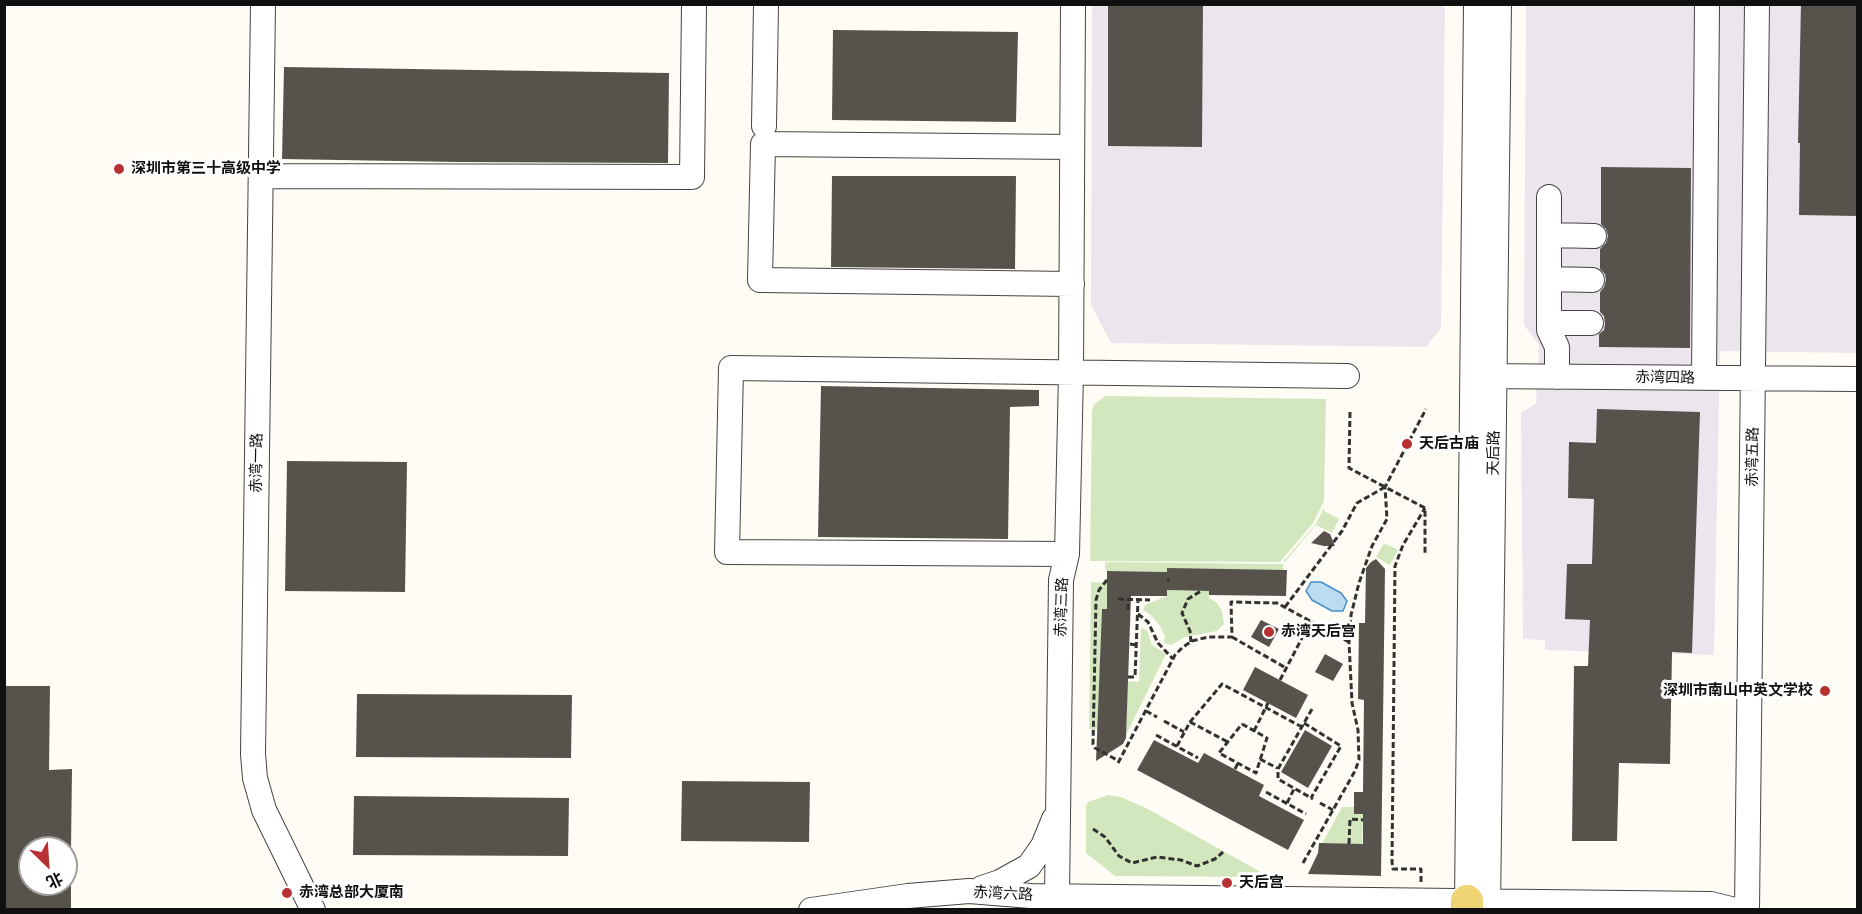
<!DOCTYPE html>
<html>
<head>
<meta charset="utf-8">
<style>
  body { margin:0 }
  #map { position:relative; width:1862px; height:914px; overflow:hidden; background:#fefcf4; font-family:"IBM Plex Serif","Noto Sans SC",serif }
  canvas { display:block }
  .frame { position:absolute; inset:0; border:6px solid #101010; pointer-events:none }
  .north { position:absolute; left:18px; top:836px; width:60px; height:60px; box-sizing:border-box; background:#fff; border:2px solid #9f9f9f; border-radius:50%; rotate:155deg; font-size:16px; font-weight:700; line-height:24px; text-align:center; color:#101010 }
  .north::after { content:''; display:block; margin:auto; width:21px; height:27px; background:#b73133; clip-path:polygon(50% 0,100% 100%,50% 72%,0 100%) }
</style>
</head>
<body>
<div id="map">
<canvas width="1862" height="914"></canvas>
<div class="frame"></div>
<div class="north">北</div>
</div>
<script>
const g = document.querySelector('canvas').getContext('2d');
g.lineJoin = 'round';
function paint(path, color) { g.fillStyle = color; g.fill(path, 'evenodd'); }
const shape = rows => new Path2D(rows.map(r => 'M' + r).join(''));
function strokePath(path, color, width, dash) { g.strokeStyle = color; g.lineWidth = width; g.lineCap = dash ? 'butt' : 'round'; g.setLineDash(dash || []); g.stroke(path); }
function write(font, color, halo, rows, align = 'center') {
  g.font = font + ' "IBM Plex Serif","Noto Sans SC",serif'; g.lineWidth = 6; g.setLineDash([]); g.textBaseline = 'middle'; g.strokeStyle = halo; g.fillStyle = color; for (const [text, x, y, turn = 0] of rows) {
    g.save(); g.translate(x, y); g.rotate((+turn || 0) * Math.PI / 180); g.textAlign = isNaN(turn) ? turn : align; if (halo) g.strokeText(text, 0, 0); g.fillText(text, 0, 0); g.restore();
  }
}
const industrial = shape([
  [1441,4,1445,9,1441,328,1426,347,1111,343,1091,305,1092,5],
  [1526,5,1857,5,1857,353,1720,351,1714,655,1545,650,1545,640,1523,639,1521,413,1536,403,1539,345,1524,325]
]);
const green = shape([
  [1106,396,1326,399,1324,501,1313,523,1280,562,1090,561,1092,411,1094,404],
  [1324,508,1324,511,1339,519,1332,533,1316,525,1285,562,1283,562,1315,525],
  [1384,543,1398,550,1390,565,1376,557],
  [1105,562,1283,564,1283,570,1167,572,1107,571,1105,568],
  [1091,582,1107,583,1107,595,1114,595,1126,610,1102,609,1098,729,1089,729],
  [1167,590,1209,591,1209,598,1217,603,1222,611,1224,624,1217,631,1185,637,1171,645,1164,643,1165,636,1160,626,1152,616,1143,610,1145,605,1167,596],
  [1141,628,1147,630,1152,645,1166,654,1126,735,1128,681,1139,682],
  [1108,795,1121,797,1146,808,1266,875,1265,877,1115,876,1086,853,1086,806,1088,802],
  [1342,807,1354,807,1354,814,1363,814,1362,844,1322,844]
]);
const water = shape([
  [1311,582,1321,582,1341,593,1347,601,1343,611,1332,611,1312,600,1306,591,1311,582]
]);
const building = shape([
  [1108,4,1203,4,1202,147,1108,146],
  [1801,4,1857,4,1857,216,1799,215,1800,143,1798,143],
  [833,30,1018,32,1016,122,832,120],
  [284,67,669,73,668,163,458,162,282,159],
  [1601,167,1691,168,1690,348,1599,347,1599,334,1604,330,1605,324,1604,316,1600,312,1600,292,1604,287,1606,280,1605,274,1600,269,1600,249,1606,243,1608,236,1606,229,1601,224],
  [832,176,1016,176,1015,269,831,267],
  [821,386,1039,390,1039,406,1010,407,1008,539,818,537],
  [1597,409,1700,412,1692,653,1672,652,1670,764,1619,763,1617,841,1572,841,1574,666,1588,666,1590,620,1565,619,1567,564,1592,564,1594,499,1568,498,1569,442,1596,443],
  [287,461,407,462,405,592,285,591],
  [1324,531,1330,534,1335,546,1324,546,1311,543],
  [1376,559,1385,569,1381,876,1308,874,1318,853,1319,843,1363,844,1363,814,1354,814,1354,792,1363,792,1364,700,1358,699,1359,623,1365,623,1366,568,1371,562],
  [1167,568,1287,570,1286,596,1209,595,1209,591,1167,590,1167,596,1131,596,1126,738,1123,744,1096,761,1102,609,1107,609,1107,571,1167,572],
  [1261,620,1279,629,1269,647,1251,637],
  [1325,654,1343,664,1333,681,1315,672],
  [1255,667,1308,695,1296,718,1243,690],
  [4,686,50,686,49,770,72,769,71,848,30,848,30,884,71,884,71,909,4,909],
  [357,694,572,695,571,758,356,757],
  [1305,730,1332,746,1308,788,1281,772],
  [1154,740,1198,763,1204,753,1264,785,1259,796,1304,820,1288,850,1137,770],
  [682,781,810,782,809,842,681,841],
  [354,796,569,798,568,856,353,855]
]);
const path = shape([
  [1350,412,1349,468,1385,487],
  [1107,580,1099,590,1096,600,1093,744,1095,748,1119,761],
  [1167,580,1170,580],
  [1118,599,1150,600],
  [1285,607,1342,531,1357,503,1385,487,1425,508,1425,555],
  [1128,610,1128,599],
  [1138,614,1148,622,1158,643,1173,659],
  [1232,637,1286,668],
  [1191,642,1190,631,1182,613,1188,599,1201,591],
  [1130,644,1136,645],
  [1128,677,1135,677,1138,600],
  [1280,680,1311,621],
  [1312,709,1278,769,1278,779,1313,799],
  [1146,711,1157,717],
  [1164,721,1184,732],
  [1190,722,1228,742],
  [1304,723,1341,746,1311,798],
  [1242,724,1267,738,1256,773,1219,753,1242,724],
  [1254,731,1268,703],
  [1156,735,1198,758],
  [1177,746,1190,722,1222,684,1302,727],
  [1260,759,1277,768],
  [1118,763,1175,655,1183,647,1192,641,1208,637,1232,637,1231,602,1277,603,1349,642],
  [1235,769,1238,763],
  [1266,792,1306,814],
  [1287,803,1294,789],
  [1320,803,1333,810],
  [1093,829,1105,837,1119,856,1132,863,1157,857,1181,860,1197,866,1215,859,1223,852],
  [1349,844,1350,819,1363,820],
  [1303,863,1355,771,1359,760,1358,730,1352,703,1349,642,1351,615,1359,583,1372,546,1387,519,1385,487,1426,409],
  [1421,882,1421,869,1393,869,1392,862,1395,566,1403,545,1425,508]
]);
const minor = shape([
  [263,4,253,754,255,778,264,810,313,910],
  [764,126,766,4],
  [261,176,692,177,694,4],
  [1549,197,1549,330,1557,347,1557,377],
  [1549,235,1594,236],
  [1549,279,1592,280],
  [1072,284,760,280,763,144,1072,147],
  [1549,323,1591,323],
  [1479,376,1858,379],
  [1704,378,1707,4],
  [1067,554,727,552,731,368,1347,376],
  [982,888,1000,882,1029,866,1043,846,1054,819],
  [1467,901,1476,4],
  [811,910,908,896,969,891,1031,896,1711,904,1735,910],
  [1059,910,1057,896,1061,580,1067,554,1071,372,1073,4],
  [1488,910,1499,4],
  [1747,910,1757,4]
]);
const major = shape([
  [1467,910,1467,901]
]);
const markers = [
  [119,169,6,"#b73133"],
  [1407,444,6,"#b73133"],
  [1269,632,6,"#b73133"],
  [1825,691,6,"#b73133"],
  [1227,883,6,"#b73133"],
  [287,893,6,"#b73133"]
];
const poiNames = [
  ["深圳市第三十高级中学",131,169],
  ["天后古庙",1419,444],
  ["赤湾天后宫",1281,632],
  ["深圳市南山中英文学校",1813,691,"right"],
  ["天后宫",1239,883],
  ["赤湾总部大厦南",299,893]
];
const streetNames = [
  ["赤湾四路",1665,378,1],
  ["天后路",1494,453,-89],
  ["赤湾五路",1753,457,-89],
  ["赤湾一路",257,463,-89],
  ["赤湾三路",1062,607,-88],
  ["赤湾六路",1003,894,3]
];
paint(industrial, '#ede5ee');
paint(green, '#d3e7bf');
paint(water, '#bcdcf2');
strokePath(water, '#478fc5', 1.5);
paint(building, '#58524d');
strokePath(minor, '#434343', 26);
strokePath(major, '#212121', 34);
strokePath(path, '#323232', 3, [6, 3]);
strokePath(minor, '#fff', 24);
strokePath(major, '#efd473', 32);
for (const [x, y, r, color] of markers) { const dot = new Path2D(); dot.arc(x, y, r, 0, 2 * Math.PI); g.fillStyle = color; g.fill(dot); strokePath(dot, '#fff', 2); }
write('bold 15px', '#101010', '#fff', poiNames, 'left');
write('15px', '#101010', '#fff', streetNames);
</script>
</body>
</html>
